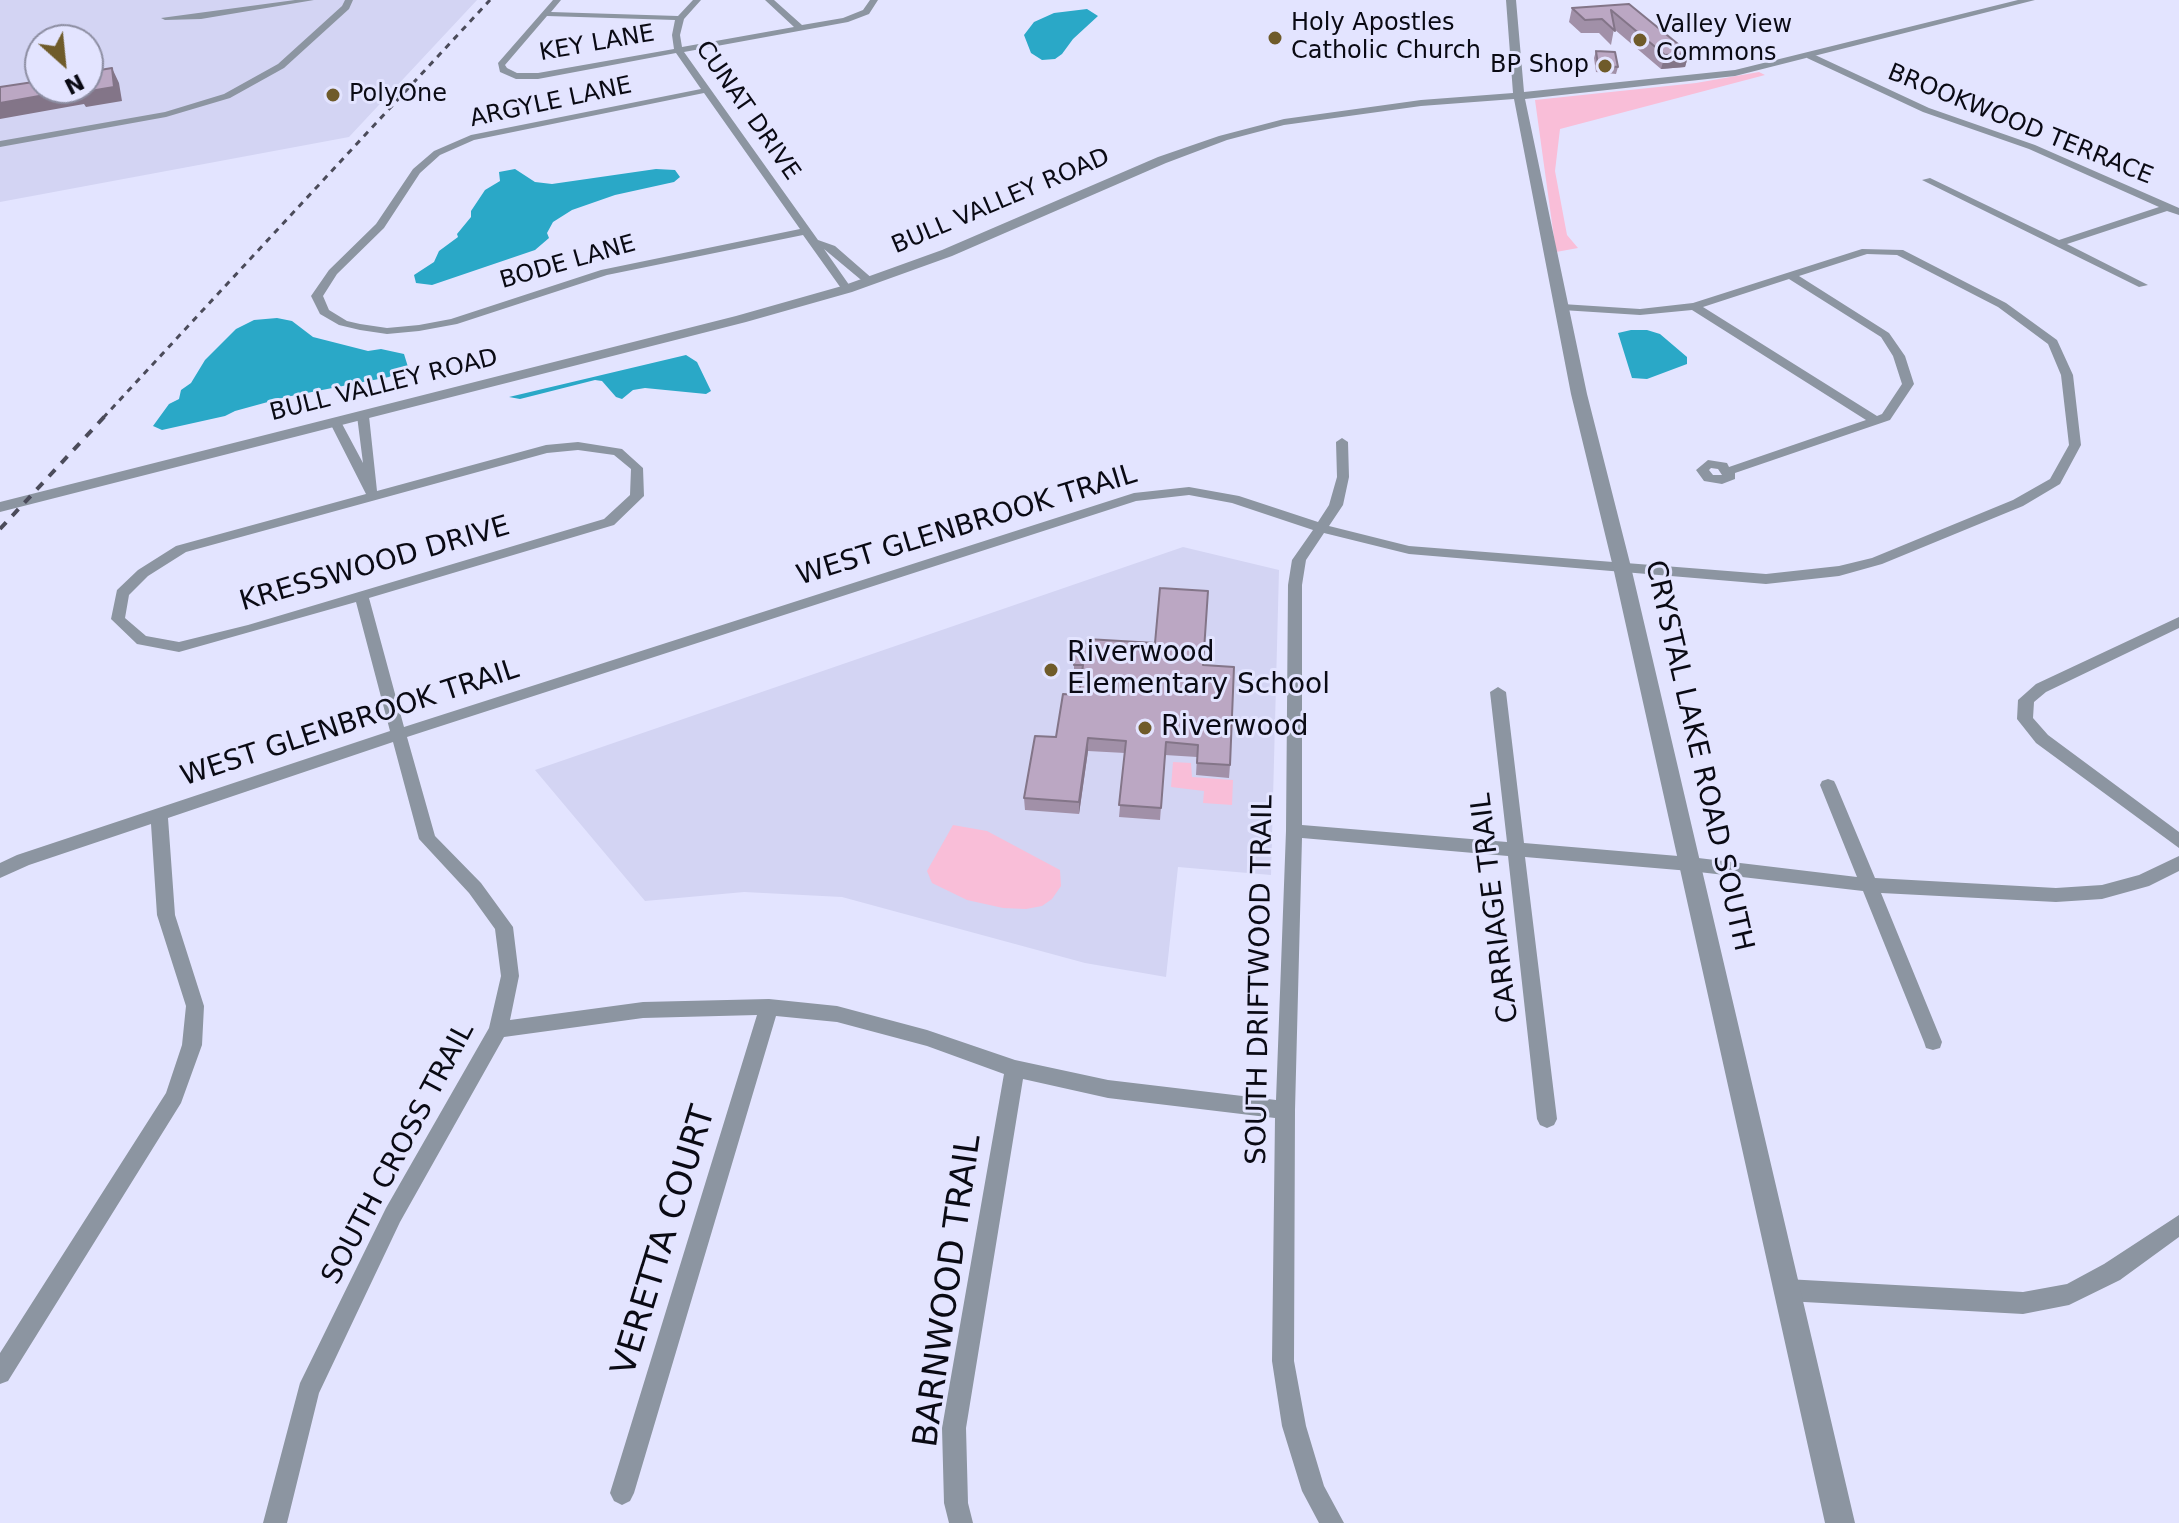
<!DOCTYPE html>
<html>
<head>
<meta charset="utf-8">
<style>
  body { margin:0 }
  #map { position:relative; width:2179px; height:1523px; overflow:hidden; background:#e3e4ff; font-family:"DejaVu Sans",sans-serif }
  canvas { display:block }
  .north { position:absolute; left:24px; top:24px; width:80px; height:80px; box-sizing:border-box; background:#e3e4ff; border:2px solid #8c8da1; border-radius:50%; rotate:153deg; font-size:22px; font-weight:700; line-height:32px; text-align:center; color:#0a0a14 }
  .north::after { content:''; display:block; margin:auto; width:28px; height:36px; background:#6f5b2a; clip-path:polygon(50% 0,100% 100%,50% 72%,0 100%) }
</style>
</head>
<body>
<div id="map">
<canvas width="2179" height="1523"></canvas>
<div class="north">N</div>
</div>
<script>
const g = document.querySelector('canvas').getContext('2d');
g.lineJoin = 'round';
function paint(path, color) { g.fillStyle = color; g.fill(path, 'evenodd'); }
const shape = rows => new Path2D(rows.map(r => 'M' + r).join(''));
function strokePath(path, color, width, dash) { g.strokeStyle = color; g.lineWidth = width; g.lineCap = dash ? 'butt' : 'round'; g.setLineDash(dash || []); g.stroke(path); }
function write(font, color, halo, rows, align = 'center') {
  g.font = font + ' "DejaVu Sans",sans-serif'; g.lineWidth = 6; g.setLineDash([]); g.textBaseline = 'middle'; g.strokeStyle = halo; g.fillStyle = color; for (const [text, x, y, turn = 0] of rows) {
    g.save(); g.translate(x, y); g.rotate((+turn || 0) * Math.PI / 180); g.textAlign = isNaN(turn) ? turn : align; if (halo) g.strokeText(text, 0, 0); g.fillText(text, 0, 0); g.restore();
  }
}
const built = shape([
  [0,0,477,0,349,137,0,202],
  [40,40,88,40,88,88,40,88],
  [1183,547,1279,570,1271,875,1178,867,1166,977,1085,963,842,897,744,892,645,901,535,770]
]);
const green = shape([
  [1759,72,1765,75,1560,129,1555,171,1567,235,1578,248,1556,252,1535,100,1696,83],
  [1173,762,1191,763,1192,777,1233,780,1232,805,1203,803,1204,791,1171,787],
  [953,825,987,831,1060,870,1061,886,1052,899,1042,906,1026,909,1003,908,967,900,932,883,927,871]
]);
const water = shape([
  [1087,9,1098,16,1073,39,1062,54,1055,59,1042,60,1031,53,1024,35,1034,22,1054,13],
  [515,169,535,182,552,184,656,169,675,170,680,177,674,182,615,195,572,210,553,222,547,233,549,238,535,250,432,285,416,283,414,275,434,262,439,251,458,237,457,234,471,217,471,211,485,190,500,181,499,172],
  [277,318,292,321,313,337,368,351,381,349,404,354,408,367,389,377,286,397,235,411,225,416,162,430,153,426,169,404,179,399,181,390,191,383,205,360,236,329,254,320],
  [1631,330,1647,330,1660,334,1687,357,1687,364,1647,379,1632,378,1618,333],
  [686,355,697,362,711,391,706,394,645,388,633,390,622,399,616,397,602,381,595,380,520,399,509,397]
]);
const minor = shape([
  [295,0,314,0,201,19,165,20,161,18,295,0],
  [345,0,353,0,349,9,284,68,230,98,166,117,0,147,0,141,165,112,224,94,278,64,342,6,345,0],
  [553,0,561,0,551,12,678,16,693,0,701,0,684,19,680,35,682,47,794,27,765,0,774,0,802,25,843,18,863,10,870,0,878,0,869,14,848,22,684,52,818,240,835,246,874,280,874,284,866,284,824,249,852,289,843,291,803,235,607,275,457,324,419,331,387,334,360,330,339,325,320,314,311,296,329,270,376,224,413,169,434,151,471,135,701,89,676,53,538,79,516,79,500,72,498,63,553,0],
  [547,16,675,20,672,35,674,49,538,73,517,73,507,68,505,65,547,16],
  [704,93,800,229,601,270,451,319,419,325,387,328,360,324,347,321,329,310,323,296,337,274,384,228,420,173,440,155,474,140,704,93],
  [1807,54,1813,54,1929,108,2035,145,2179,208,2179,215,2167,211,2067,244,2148,285,2139,287,1922,180,1930,178,2059,240,2159,207,2029,149,1923,112,1807,58,1807,54],
  [1862,249,1903,250,2006,303,2057,340,2073,375,2081,445,2060,484,2023,506,1882,564,1839,576,1766,584,1409,554,1324,533,1306,560,1302,585,1302,825,1507,842,1490,692,1498,687,1506,692,1524,843,1690,857,1857,877,1820,785,1822,781,1828,779,1834,781,1836,785,1875,878,2056,888,2102,885,2139,875,2179,856,2179,871,2149,886,2102,899,2056,902,1881,893,1942,1042,1940,1048,1933,1050,1926,1048,1924,1042,1863,891,1690,871,1525,857,1557,1119,1554,1125,1547,1128,1540,1125,1537,1119,1508,856,1302,838,1295,1110,1294,1361,1306,1426,1324,1486,1344,1523,1319,1523,1302,1491,1282,1426,1272,1361,1275,1118,1108,1098,1023,1079,966,1428,968,1503,973,1523,949,1523,944,1503,942,1428,1004,1074,927,1046,837,1022,776,1016,634,1493,630,1501,622,1505,614,1501,610,1493,757,1015,643,1018,504,1037,400,1222,319,1393,287,1523,263,1523,300,1383,386,1208,489,1028,501,976,495,929,469,893,419,839,393,742,168,818,175,915,204,1006,202,1045,181,1103,8,1381,0,1384,0,1353,166,1093,182,1045,186,1006,157,915,151,824,29,865,0,878,0,863,17,855,390,731,356,602,179,652,137,644,111,619,117,590,138,570,176,546,366,494,330,423,332,420,340,420,363,463,357,416,363,412,369,416,377,491,546,445,578,442,622,449,643,468,644,496,614,525,369,598,404,727,1134,493,1189,487,1239,496,1318,522,1329,505,1337,477,1336,442,1342,438,1348,442,1349,477,1343,505,1329,526,1409,546,1766,574,1839,566,1872,558,2013,500,2050,479,2069,445,2061,375,2048,344,1998,307,1897,255,1867,254,1799,276,1889,333,1905,356,1914,384,1890,420,1735,473,1735,479,1722,484,1704,481,1696,470,1708,460,1727,463,1729,467,1866,420,1692,310,1640,315,1562,310,1556,307,1562,304,1640,309,1693,303,1862,249],
  [1789,279,1881,337,1893,356,1902,384,1882,414,1877,416,1703,307,1789,279],
  [578,450,614,455,631,469,630,495,604,519,248,625,179,642,146,636,125,618,129,595,148,576,186,552,547,453,578,450],
  [1711,468,1718,469,1722,475,1713,475,1709,470,1711,468],
  [1189,495,1232,503,1313,530,1292,560,1288,585,1286,831,1276,1100,1108,1080,1015,1060,927,1030,837,1006,769,999,643,1002,510,1020,519,976,513,927,481,883,435,836,407,737,1136,501,1189,495],
  [2179,617,2179,628,2046,692,2034,702,2033,718,2048,735,2179,832,2179,848,2036,743,2017,719,2018,700,2036,684,2179,617],
  [2179,1215,2179,1237,2120,1280,2069,1305,2023,1314,1786,1301,1778,1298,1775,1290,1778,1282,1786,1279,2023,1292,2067,1284,2104,1264,2179,1215]
]);
const tertiary = shape([
  [1506,0,1516,0,1524,92,1735,70,2018,0,2035,0,1735,76,1525,99,1587,394,1631,567,1855,1523,1825,1523,1613,567,1571,394,1514,99,1421,106,1284,125,1227,140,1166,163,952,256,852,292,746,322,0,512,0,502,736,316,842,286,942,250,1158,157,1219,136,1284,119,1421,100,1513,93,1506,0]
]);
const railFar1 = shape([
  [103,418,490,0]
]);
const rail = shape([
  [0,529,105,416]
]);
const wall = shape([
  [1629,4,1689,53,1685,67,1661,69,1614,29,1611,45,1599,33,1581,33,1569,22,1572,8],
  [1596,51,1618,67,1616,74,1596,72,1594,58],
  [1074,665,1203,665,1230,765,1229,778,1196,775,1197,757,1165,755,1160,820,1119,817,1125,753,1088,751,1079,814,1025,810,1024,798,1079,695,1081,678,1074,677]
]);
const shadedWall = shape([
  [1689,53,1685,67,1661,69,1665,55],
  [112,68,119,83,122,101,86,107,84,104,0,119,0,103],
  [1088,738,1088,751,1079,814,1079,802]
]);
const building = shape([
  [1629,4,1689,53,1665,55,1611,10,1615,31,1602,19,1585,20,1572,8,1629,4],
  [1596,51,1615,52,1618,67,1598,65,1596,51],
  [112,68,114,87,78,93,78,89,0,103,0,87,40,81,40,88,88,88,88,72,112,68],
  [1160,588,1208,591,1203,665,1234,667,1230,765,1197,763,1198,745,1166,742,1161,808,1119,805,1126,741,1088,738,1079,802,1024,798,1035,736,1056,737,1063,694,1079,695,1083,665,1074,665,1076,648,1086,648,1087,639,1155,643,1160,588]
]);
const markers = [
  [1275,38,8,"#6f5b2a"],
  [1640,40,8,"#6f5b2a"],
  [1605,66,8,"#6f5b2a"],
  [333,95,8,"#6f5b2a"],
  [1051,670,8,"#6f5b2a"],
  [1145,728,8,"#6f5b2a"]
];
const farPoinames = [
  ["Holy Apostles",1291,24],
  ["Catholic Church",1291,52],
  ["Valley View",1656,26],
  ["Commons",1656,54],
  ["BP Shop",1589,66,"right"],
  ["PolyOne",349,95]
];
const farStreetnames = [
  ["KEY LANE",597,44,-10],
  ["ARGYLE LANE",551,103,-12],
  ["CUNAT DRIVE",747,111,55],
  ["BROOKWOOD TERRACE",2020,125,22],
  ["BULL VALLEY ROAD",1001,202,-23],
  ["BODE LANE",568,263,-16],
  ["BULL VALLEY ROAD",384,386,-14]
];
const streetNames = [
  ["WEST GLENBROOK TRAIL",967,526,-17],
  ["KRESSWOOD DRIVE",375,565,-16],
  ["WEST GLENBROOK TRAIL",350,724,-18],
  ["CRYSTAL LAKE ROAD SOUTH",1698,756,77],
  ["CARRIAGE TRAIL",1496,908,-97],
  ["SOUTH DRIFTWOOD TRAIL",1261,980,-89],
  ["SOUTH CROSS TRAIL",399,1154,-62]
];
const poiNames = [
  ["Riverwood",1067,654],
  ["Elementary School",1067,686],
  ["Riverwood",1161,728]
];
const nearStreetnames = [
  ["VERETTA COURT",665,1241,-73],
  ["BARNWOOD TRAIL",949,1291,-82]
];
paint(built, '#d3d4f3');
paint(green, '#f9bed8');
paint(water, '#2aa8c7');
paint(minor, '#8c95a1');
paint(tertiary, '#8c95a1');
strokePath(railFar1, '#4b4b5a', 3, [6, 6]);
strokePath(rail, '#4b4b5a', 4, [9, 9]);
paint(wall, '#a190a8');
paint(shadedWall, '#837588');
paint(building, '#bba7c3');
strokePath(building, '#837588', 2);
for (const [x, y, r, color] of markers) { const dot = new Path2D(); dot.arc(x, y, r, 0, 2 * Math.PI); g.fillStyle = color; g.fill(dot); strokePath(dot, '#e3e4ff', 3); }
write('24px', '#0a0a14', '#e3e4ff', farPoinames, 'left');
write('24px', '#0a0a14', '#e3e4ff', farStreetnames);
write('28px', '#0a0a14', '#e3e4ff', streetNames);
write('28px', '#0a0a14', '#e3e4ff', poiNames, 'left');
write('34px', '#0a0a14', '#e3e4ff', nearStreetnames);
</script>
</body>
</html>
